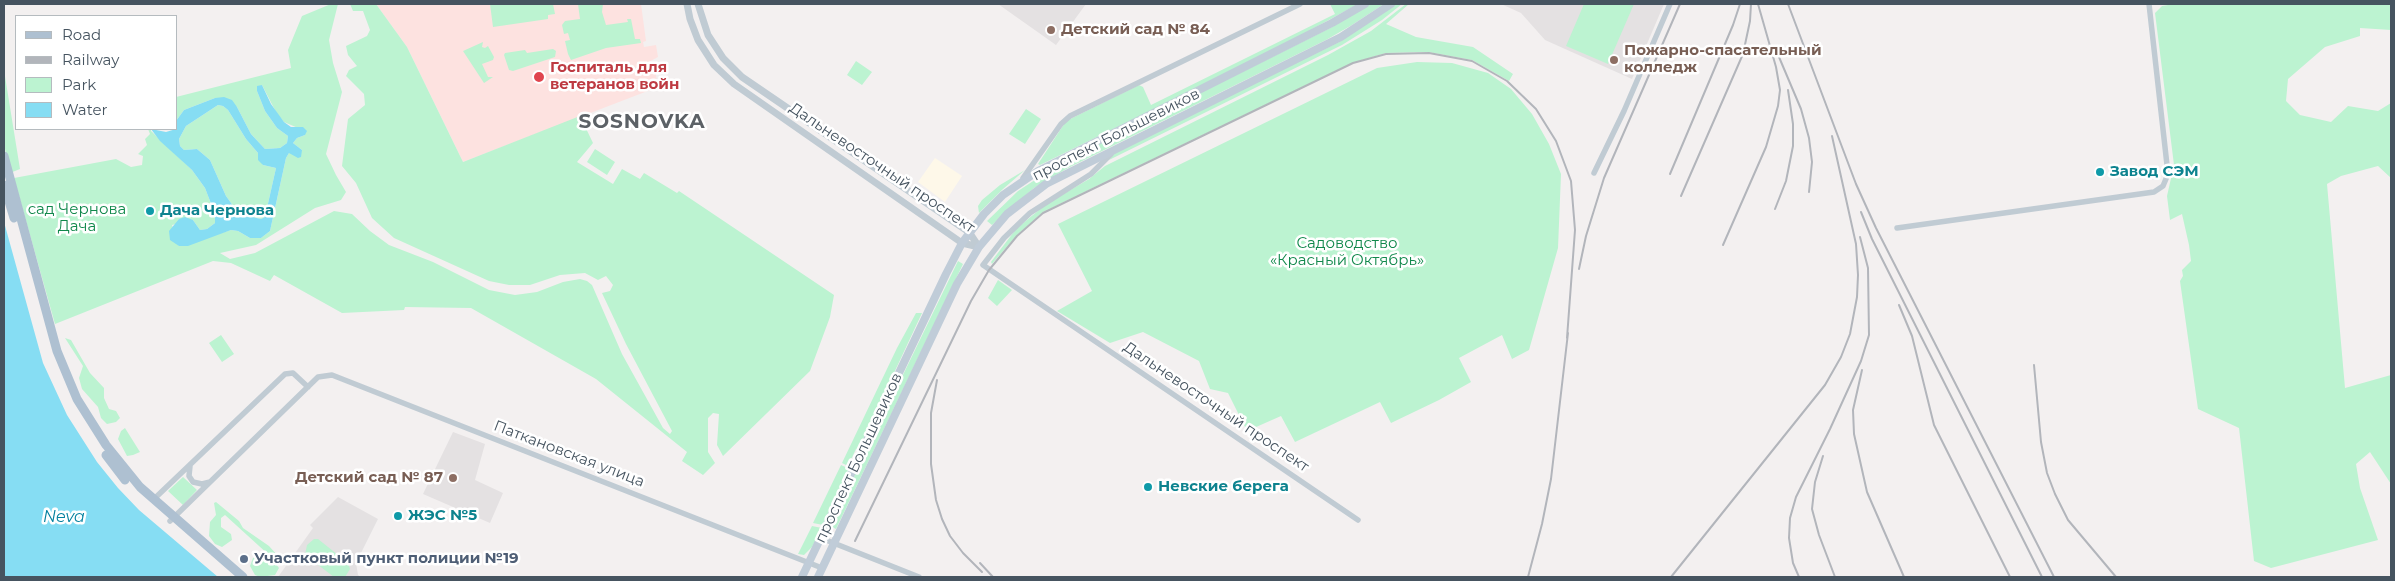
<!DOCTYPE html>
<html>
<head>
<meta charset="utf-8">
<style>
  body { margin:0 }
  #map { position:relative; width:2395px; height:581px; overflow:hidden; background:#f3f0f0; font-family:Montserrat,sans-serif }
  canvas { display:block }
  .frame { position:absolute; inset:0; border:5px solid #465460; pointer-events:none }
  .legend { position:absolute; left:15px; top:15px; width:162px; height:115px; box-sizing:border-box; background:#fff; border:1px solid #b5bbbf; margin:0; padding:6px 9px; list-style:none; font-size:15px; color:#465460 }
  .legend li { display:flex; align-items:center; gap:10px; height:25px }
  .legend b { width:25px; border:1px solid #b5bbbf }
</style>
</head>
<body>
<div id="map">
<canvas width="2395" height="581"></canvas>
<div class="frame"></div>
<ul class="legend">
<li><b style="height:6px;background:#aec0d1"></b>Road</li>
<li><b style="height:6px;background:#b2b5bb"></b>Railway</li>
<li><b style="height:14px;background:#bcf3d1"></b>Park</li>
<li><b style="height:14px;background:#86ddf3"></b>Water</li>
</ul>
</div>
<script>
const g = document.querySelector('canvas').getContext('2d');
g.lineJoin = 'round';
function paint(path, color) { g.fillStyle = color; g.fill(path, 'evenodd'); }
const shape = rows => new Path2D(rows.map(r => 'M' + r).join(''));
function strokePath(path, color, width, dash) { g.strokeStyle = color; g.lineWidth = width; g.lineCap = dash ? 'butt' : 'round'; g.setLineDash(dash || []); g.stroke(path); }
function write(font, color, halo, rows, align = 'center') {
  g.font = font + ' Montserrat,sans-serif'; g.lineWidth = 5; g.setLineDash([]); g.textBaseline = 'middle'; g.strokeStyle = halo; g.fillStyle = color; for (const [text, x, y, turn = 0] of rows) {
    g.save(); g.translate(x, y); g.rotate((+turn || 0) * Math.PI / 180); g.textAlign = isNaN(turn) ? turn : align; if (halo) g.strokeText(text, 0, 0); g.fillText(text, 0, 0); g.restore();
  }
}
const commercial = shape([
  [935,158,962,176,945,202,918,182]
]);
const education = shape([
  [998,4,1086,4,1056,45],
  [1501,4,1664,4,1632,79,1545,40,1521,13],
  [453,432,485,444,475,480,503,493,490,523,423,494],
  [338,497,378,519,356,563,358,575,361,577,278,577,313,528,310,525]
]);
const medical = shape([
  [376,4,641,4,646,41,643,42,644,47,656,45,658,57,647,63,648,65,654,64,658,87,463,162,407,47]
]);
const green = shape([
  [331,4,338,4,329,40,333,63,342,92,326,154,336,175,346,192,341,200,315,208,256,245,220,253,230,259,255,253,334,211,352,214,370,231,389,245,433,262,489,290,515,295,537,292,563,282,580,279,587,281,592,285,622,354,663,428,670,434,672,431,626,344,602,293,610,291,613,285,606,276,598,280,585,273,560,275,530,285,509,285,489,281,394,238,372,218,356,183,342,166,348,119,365,105,364,94,346,76,349,70,357,66,348,55,346,46,367,36,370,30,363,11,353,11,350,4,376,4,407,47,463,162,580,116,593,143,577,162,613,184,622,169,640,179,644,173,677,193,679,191,834,295,830,317,810,371,723,456,717,445,719,414,713,413,708,418,708,452,715,463,703,475,682,461,687,452,596,379,471,308,405,307,404,310,342,313,274,275,270,281,231,263,213,261,55,324,14,178,116,159,131,167,142,165,143,156,138,154,147,145,145,139,150,134,148,129,151,129,151,131,192,170,205,188,215,214,215,223,207,229,200,230,193,220,172,225,179,246,231,230,238,231,250,238,261,238,270,231,286,158,289,153,302,150,293,143,297,138,305,135,298,128,284,122,277,114,262,85,257,91,265,111,277,128,288,136,287,143,280,148,265,149,251,134,237,107,215,98,184,110,176,121,176,97,291,68,288,50,302,16],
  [490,4,553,4,555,14,548,15,548,19,493,27],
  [578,4,605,4,603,4,602,12,606,25,628,22,627,19,631,19,635,39,640,39,641,43,606,48,571,60,568,54,565,41,570,40,568,33,564,34,562,25,565,21,580,19],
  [1330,4,1358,4,1276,49,1040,165,1038,164,1066,121,1139,85,1143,87,1151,105,1335,14],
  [1370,4,1384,4,1352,25,1326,40,1068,168,1034,188,992,225,987,221,1018,191,1064,161,1332,27],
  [1396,4,1402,4,1382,20,1342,45,1109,160,1115,152,1339,42],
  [1406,4,1409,4,1386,24,1416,37,1473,47,1513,74,1509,81,1472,60,1428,52,1386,53,1352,63,1043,212,1017,235,992,264,991,262,1016,229,1045,205,1089,179,1105,166,1328,55,1371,31],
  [1584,4,1634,4,1608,64,1566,46],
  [2174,4,2391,4,2391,30,2360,28,2360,36,2325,47,2288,79,2286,101,2300,115,2331,122,2348,106,2378,111,2391,103,2391,178,2378,166,2341,176,2327,184,2345,388,2391,375,2391,484,2370,452,2356,464,2360,488,2378,540,2271,568,2254,561,2239,428,2198,409,2180,281,2183,276,2182,270,2191,261,2189,245,2182,214,2170,220,2167,196,2174,165,2155,13,2162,6],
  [483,42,482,47,485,48,488,46,494,57,493,60,482,64,488,77,493,77,484,83,463,51],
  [553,49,556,51,555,57,513,71,509,70,504,55,505,53,525,50,527,53],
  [856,61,872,72,862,85,847,75],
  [1417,62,1452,63,1488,73,1511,89,1532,114,1549,144,1561,174,1558,248,1529,350,1512,359,1502,335,1459,358,1471,382,1439,400,1391,423,1380,402,1295,442,1281,416,1247,431,1228,393,1210,389,1199,361,1143,332,1110,343,1057,311,1092,291,1058,224,1377,68],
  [4,70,20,169,10,173,4,144],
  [218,105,223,106,228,110,246,139,258,153,263,165,276,168,265,217,261,219,239,214,226,196,210,160,197,149,184,150,180,146,179,139,186,126],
  [1026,109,1041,119,1025,144,1009,134],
  [595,149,615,162,607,175,587,162],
  [1025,170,1003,189,979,213,978,206,982,200,1000,185],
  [958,261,963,264,836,529,830,526],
  [998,280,1012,290,997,306,988,298],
  [916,313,922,313,858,450,856,449,848,466,842,463,897,348],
  [221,335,234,354,222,362,209,343],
  [65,338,71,340,90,373,104,388,104,398,109,409,116,411,120,418,116,422,107,424,101,418,98,407,82,389,79,378,83,366],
  [125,428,140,452,133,455,127,456,118,439,121,431],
  [841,465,850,469,823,525,813,523],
  [183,477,197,490,183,505,168,491],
  [216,502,239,521,243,528,269,546,278,556,273,560,279,568,275,575,260,577,255,575,250,566,253,558,259,554,268,560,270,556,225,515,221,518,221,527,231,534,232,540,222,547,215,544,209,536,210,522,216,515,214,503],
  [812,526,822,528,812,547,804,555,798,554],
  [314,539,318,539,348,563,350,569,345,577,334,577,305,555,307,545]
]);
const water = shape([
  [262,85,271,104,284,122,291,127,303,127,307,131,305,135,297,138,293,143,302,150,301,157,298,158,289,153,286,158,270,231,261,238,250,238,238,231,231,230,188,246,179,246,170,240,169,231,179,219,185,217,193,220,200,230,207,229,215,223,215,214,205,188,192,170,160,141,151,129,166,132,176,129,176,121,184,110,215,98,224,97,232,100,237,107,251,134,265,149,280,148,287,143,288,136,277,128,265,111,257,91,257,86],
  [218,105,223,106,228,110,246,139,258,153,258,160,263,165,276,168,265,217,261,219,239,214,226,196,210,160,197,149,184,150,180,146,179,139,186,126],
  [4,222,43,363,67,415,97,462,118,488,139,510,218,577,4,577]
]);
const minor = shape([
  [1111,154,1091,174,1030,213,1004,238,983,265,1358,520],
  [1594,173,1624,111,1670,4],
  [1023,178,1061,124,1070,116,1300,4],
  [1897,228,2154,192,2163,186,2168,174,2149,4],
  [190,466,189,476,193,482,202,484,210,482],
  [154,499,285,374,293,373,308,387],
  [170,521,318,377,332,375,822,568],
  [821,538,919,577]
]);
const tertiary = shape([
  [687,4,690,19,698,40,714,65,734,84,962,243,979,247],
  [698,4,708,35,723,58,742,77,969,232,979,247]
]);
const secondary = shape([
  [802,577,946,274,962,243,984,214,1003,195,1038,171,1332,23,1365,4],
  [818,577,957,284,979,247,1007,214,1046,184,1341,37,1391,4]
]);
const primary = shape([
  [4,156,57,351,77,399,106,445,140,487,243,577],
  [4,185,14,218],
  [106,455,125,480]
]);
const rail = shape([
  [1788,4,1856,184,1876,228,2054,577],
  [1779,57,1801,109,1809,138,1812,162,1809,192],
  [1670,174,1733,25,1740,4],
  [1681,196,1743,54,1750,21,1751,4],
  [1775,209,1786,181,1793,146,1793,124,1788,90],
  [1861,212,1872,239,2042,577],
  [1723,245,1766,147,1778,106,1780,90,1776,67,1758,4],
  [1579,269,1586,236,1604,178,1680,4],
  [1899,305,1912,336,1934,425,2010,577],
  [2034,365,2041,442,2047,473,2055,494,2068,520,2116,577],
  [1862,370,1853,410,1854,434,1867,492,1904,577],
  [937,380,931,413,931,464,936,500,942,519,950,536,963,553,982,572],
  [1823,456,1815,482,1812,509,1819,535,1835,577],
  [855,541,971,301,989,270,1017,236,1043,213,1353,63,1386,54,1429,53,1472,61,1507,81,1536,109,1556,141,1571,181,1575,230,1567,338],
  [980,563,993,577],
  [1528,577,1542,524,1551,479,1568,333],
  [1671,577,1825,385,1841,357,1850,334,1857,297,1858,275,1856,244,1832,136],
  [1799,577,1793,563,1789,538,1790,518,1796,497,1830,429,1861,361,1869,335,1868,268,1860,237]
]);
const markers = [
  [1051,30,5,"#8d6e63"],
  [1614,60,5,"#8d6e63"],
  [539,77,6,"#e0444e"],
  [2100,172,5,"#0f9aa8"],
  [150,211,5,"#0f9aa8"],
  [453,478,5,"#8d6e63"],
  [1148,487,5,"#0f9aa8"],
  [398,516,5,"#0f9aa8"],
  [244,559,5,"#5c6f8a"]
];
const educationNames = [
  ["Детский сад № 84",1061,30],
  ["Пожарно-спасательный",1624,51],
  ["колледж",1624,68],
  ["Детский сад № 87",443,478,"right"]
];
const healthNames = [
  ["Госпиталь для",550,68],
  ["ветеранов войн",550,85]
];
const streetNames = [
  ["проспект Большевиков",1116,135,-27],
  ["Дальневосточный проспект",882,168,34],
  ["Дальневосточный проспект",1216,407,34],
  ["Паткановская улица",569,454,21],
  ["проспект Большевиков",859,458,-65]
];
const cultureNames = [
  ["Завод СЭМ",2110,172],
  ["Дача Чернова",160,211],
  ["Невские берега",1158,487],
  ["ЖЭС №5",408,516]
];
const parkNames = [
  ["сад Чернова",77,210],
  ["Дача",77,227],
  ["Садоводство",1347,244],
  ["«Красный Октябрь»",1347,261]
];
const serviceNames = [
  ["Участковый пункт полиции №19",254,559]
];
const waterNames = [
  ["Neva",64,517]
];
const districtNames = [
  ["SOSNOVKA",642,122]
];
paint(commercial, '#fef8e9');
paint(education, '#e4e1e2');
paint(medical, '#fde2e0');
paint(green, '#bcf3d1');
paint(water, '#86ddf3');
strokePath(minor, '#c0cbd3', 5.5);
strokePath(tertiary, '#c0cbd3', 7);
strokePath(secondary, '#c0ccd8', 8);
strokePath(primary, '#aec0d1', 9);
strokePath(rail, '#b2b5bb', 2);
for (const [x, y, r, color] of markers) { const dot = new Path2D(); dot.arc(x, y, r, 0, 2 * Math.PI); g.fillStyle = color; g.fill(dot); strokePath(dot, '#fff', 2); }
write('bold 15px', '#785e54', '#fff', educationNames, 'left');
write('bold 15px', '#be3a42', '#fff', healthNames, 'left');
write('15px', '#465460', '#fff', streetNames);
write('bold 15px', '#0d838f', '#fff', cultureNames, 'left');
write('15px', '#10884b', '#fff', parkNames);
write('bold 15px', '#4e5e75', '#fff', serviceNames, 'left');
write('italic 16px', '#03809f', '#fff', waterNames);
g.letterSpacing = '1px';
write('bold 20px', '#5c6166', '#fff', districtNames);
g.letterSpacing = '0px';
</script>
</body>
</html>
